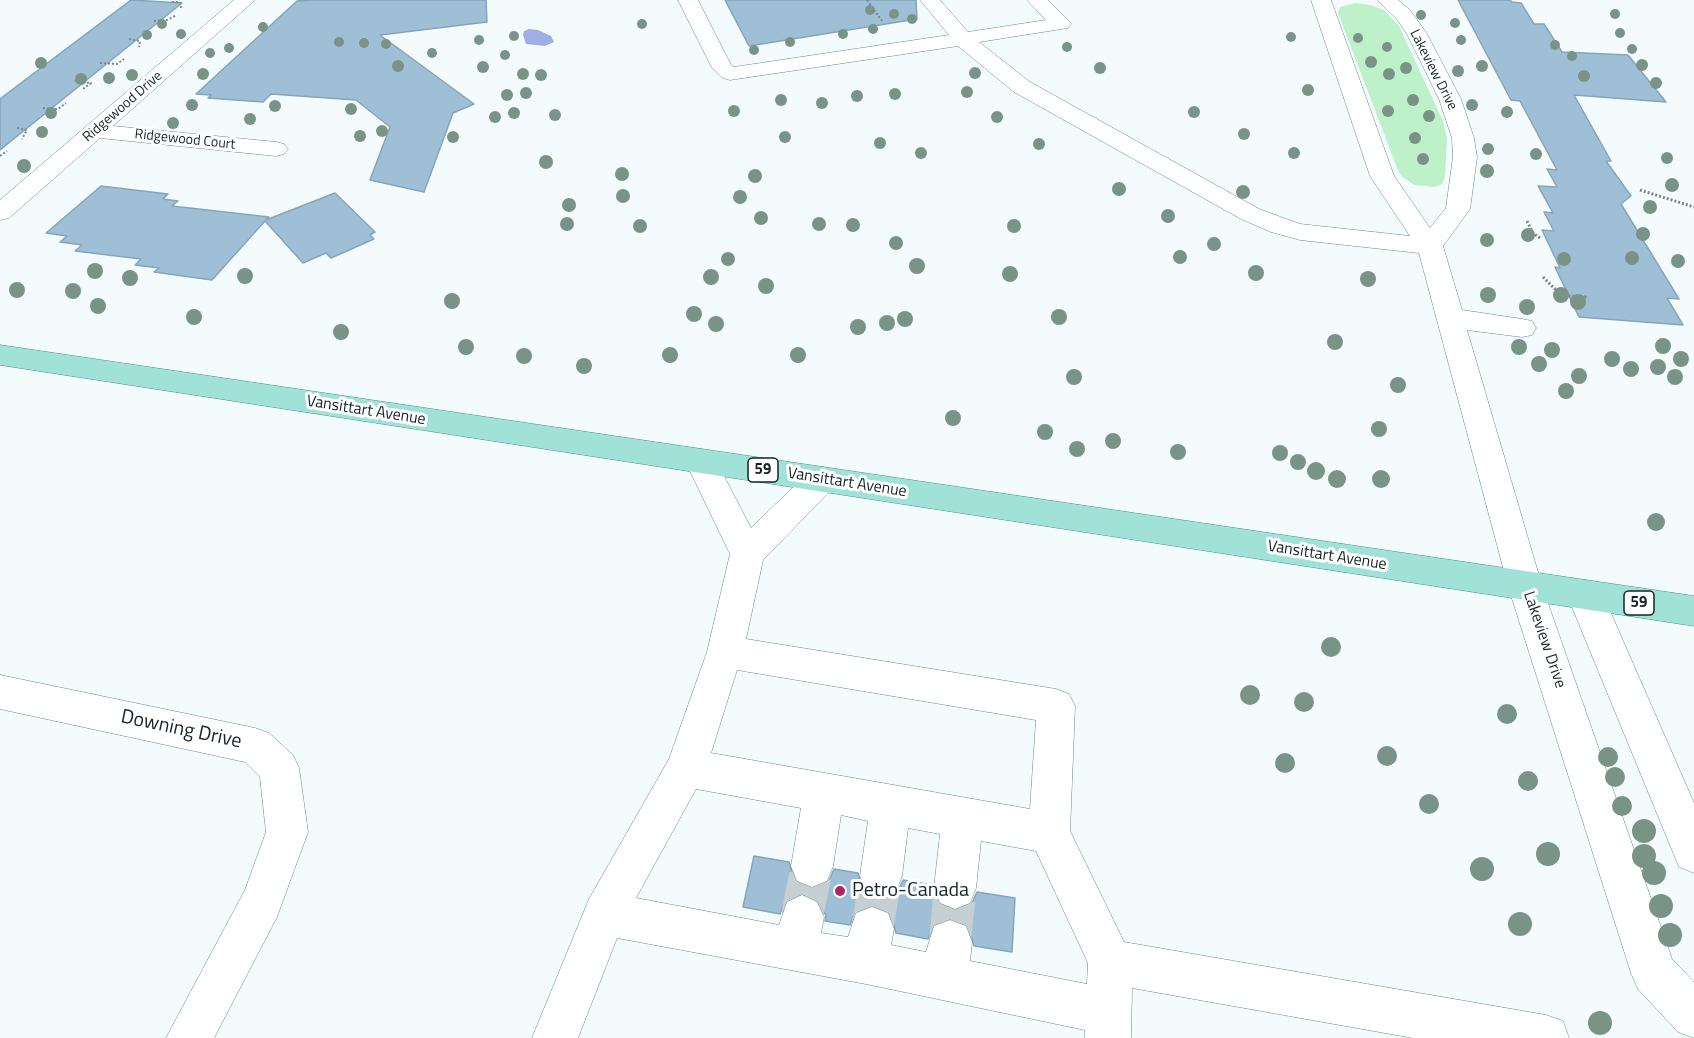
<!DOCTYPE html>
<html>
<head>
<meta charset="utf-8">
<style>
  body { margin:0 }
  canvas { display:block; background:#f3fbfd }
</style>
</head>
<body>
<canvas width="1694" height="1038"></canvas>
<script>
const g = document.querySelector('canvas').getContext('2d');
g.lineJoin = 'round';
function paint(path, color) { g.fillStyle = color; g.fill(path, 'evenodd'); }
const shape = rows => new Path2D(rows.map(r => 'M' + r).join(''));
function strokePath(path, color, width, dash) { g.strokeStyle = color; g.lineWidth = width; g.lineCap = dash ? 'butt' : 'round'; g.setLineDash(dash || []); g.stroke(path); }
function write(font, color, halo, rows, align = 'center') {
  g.font = font + ' "Titillium Web",sans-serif'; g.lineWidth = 6; g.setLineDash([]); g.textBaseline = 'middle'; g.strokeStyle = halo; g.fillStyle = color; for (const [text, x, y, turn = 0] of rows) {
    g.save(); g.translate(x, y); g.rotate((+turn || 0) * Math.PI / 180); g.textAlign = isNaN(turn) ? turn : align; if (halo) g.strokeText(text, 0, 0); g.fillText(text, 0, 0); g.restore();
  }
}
const green = shape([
  [1355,3,1370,5,1384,10,1399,26,1443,121,1447,138,1445,177,1442,184,1435,187,1414,185,1401,176,1397,168,1338,13,1340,7]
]);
const water = shape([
  [529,29,538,30,551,36,554,42,545,46,526,44,523,35,524,31]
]);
const building = shape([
  [131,0,182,3,0,150,0,99,131,0],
  [312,0,486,0,487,22,380,35,474,104,453,113,424,192,370,180,390,127,356,100,271,94,263,102,208,98,211,95,196,94,297,1,312,0],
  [725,0,916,0,917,19,749,46,725,0],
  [1458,0,1510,0,1512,2,1521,3,1534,24,1544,24,1562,52,1628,55,1666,102,1574,95,1611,161,1606,161,1631,196,1621,204,1679,299,1667,298,1683,325,1579,317,1555,267,1560,268,1542,230,1554,231,1544,212,1553,213,1538,186,1557,187,1547,169,1557,170,1520,101,1511,100,1458,0],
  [101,186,168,194,163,199,178,201,172,206,269,217,266,220,335,193,375,232,370,235,374,239,331,258,326,253,303,263,265,221,212,280,154,272,159,268,135,265,141,259,75,251,82,245,60,242,67,236,46,233,101,186],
  [754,856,789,862,795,882,811,889,828,883,834,869,858,873,864,892,880,899,897,893,903,880,932,885,938,904,954,911,971,905,977,892,1015,898,1012,952,974,946,968,925,951,918,933,924,928,939,896,933,890,912,873,905,855,911,850,925,825,921,826,916,819,901,803,893,786,900,780,914,743,907,754,856]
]);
const minorTunnel = shape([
  [802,917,812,866],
  [872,929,881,876],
  [950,942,955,888]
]);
const pathFar1 = shape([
  [867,0,882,21],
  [172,2,180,2,181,8],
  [154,21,167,20,175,16],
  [129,39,140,41,139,47],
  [100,63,117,64,124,59],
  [75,81,91,83,83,89],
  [43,108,58,109,66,103],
  [17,128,27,130,22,139],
  [0,156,7,151]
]);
const path = shape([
  [1640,190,1694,207],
  [1527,221,1533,233,1540,238],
  [1543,277,1555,289,1569,296,1588,297]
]);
const minor = shape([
  [234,0,255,0,113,126,276,142,284,144,288,149,284,154,276,156,100,138,9,218,0,220,0,200,234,0],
  [678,0,698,0,731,65,734,67,949,35,920,0,940,0,968,32,1046,20,1027,0,1048,0,1068,20,1071,24,1068,28,979,42,1030,82,1259,209,1300,224,1410,236,1370,176,1311,0,1331,0,1394,176,1430,228,1446,208,1453,157,1452,138,1439,99,1407,34,1396,18,1377,0,1398,0,1410,10,1427,34,1461,99,1474,138,1477,157,1470,209,1443,246,1462,310,1522,319,1532,321,1536,328,1532,335,1522,337,1467,330,1542,586,1672,959,1694,982,1694,1038,1678,1032,1638,989,1631,973,1508,586,1419,253,1300,240,1271,232,1241,219,1014,92,958,46,730,80,723,78,712,68,678,0],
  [701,449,712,453,751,528,811,470,822,467,833,470,838,479,833,488,763,560,746,639,1056,689,1069,694,1075,706,1070,831,1124,942,1546,1015,1563,1021,1569,1038,1413,1038,1132,988,1131,1038,1085,1038,1085,1030,866,984,617,938,578,1038,532,1038,589,899,669,759,707,652,730,554,685,461,690,453,701,449],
  [737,670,1036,720,1030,809,711,753,737,670],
  [696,789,801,808,791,866,797,881,812,887,827,881,833,866,841,815,868,821,860,876,866,891,881,897,896,891,902,876,908,828,940,834,934,888,940,903,955,909,970,903,976,888,981,841,1036,851,1088,963,1087,984,970,961,972,942,966,926,950,920,934,926,926,952,891,945,894,929,888,913,872,907,856,913,848,937,821,933,824,917,817,902,802,895,787,902,779,925,636,898,696,789],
  [1585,580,1597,584,1603,595,1694,803,1694,873,1679,867,1567,595,1573,584,1585,580],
  [0,675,255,728,269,733,293,755,299,768,308,832,277,917,214,1038,166,1038,245,890,266,832,260,777,245,762,0,709,0,675]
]);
const major = shape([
  [0,345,1694,596,1694,626,0,365,0,345]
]);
const trees = [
  [870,10,5],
  [894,14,5],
  [1615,14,5],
  [1421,15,5],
  [912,19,5],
  [1455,23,5],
  [162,24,5],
  [642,24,5],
  [263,27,5],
  [873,29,5],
  [1620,33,5],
  [181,34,5],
  [843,34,5],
  [147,35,5],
  [514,36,5],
  [1291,37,5],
  [1358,38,5],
  [479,40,5],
  [1461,40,5],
  [339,42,5],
  [790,42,5],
  [364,43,5],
  [386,44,5],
  [1555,45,5],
  [1067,47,5],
  [1387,47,5],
  [229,48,5],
  [1632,49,5],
  [754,50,5],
  [210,53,5],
  [432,53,5],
  [505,55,5],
  [1572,56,5],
  [1371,62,6],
  [41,63,6],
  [1642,65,6],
  [398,66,6],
  [1482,66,6],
  [483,67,6],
  [1100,68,6],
  [1406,68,6],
  [1458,71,6],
  [975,73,6],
  [203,74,6],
  [523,74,6],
  [1389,74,6],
  [132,75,6],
  [541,75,6],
  [1584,76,6],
  [109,78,6],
  [81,79,6],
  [1656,83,6],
  [1308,90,6],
  [967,92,6],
  [526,93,6],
  [895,94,6],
  [507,95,6],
  [857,96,6],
  [781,100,6],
  [1413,100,6],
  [822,103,6],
  [192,105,6],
  [1472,105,6],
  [275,106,6],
  [351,109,6],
  [734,111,6],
  [1388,111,6],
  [1194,112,6],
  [1507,112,6],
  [51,113,6],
  [514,113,6],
  [555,115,6],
  [1429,116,6],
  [495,117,6],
  [997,117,6],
  [250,119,6],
  [173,123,6],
  [382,131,6],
  [42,132,6],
  [1244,134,6],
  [360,136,6],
  [453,137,6],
  [785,137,6],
  [1415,138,6],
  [880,143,6],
  [1039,144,6],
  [1488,149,6],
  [921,153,6],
  [1294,153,6],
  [1536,154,6],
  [1667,158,6],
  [1423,159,6],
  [546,162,7],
  [24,166,7],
  [1487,171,7],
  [622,174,7],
  [755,176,7],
  [1672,185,7],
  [1119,189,7],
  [1243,192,7],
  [623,196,7],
  [740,197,7],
  [569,205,7],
  [1650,207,7],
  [1168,216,7],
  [761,218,7],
  [567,224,7],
  [819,224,7],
  [853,225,7],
  [640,226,7],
  [1014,226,7],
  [1643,234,7],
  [1528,235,7],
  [1487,240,7],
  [896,243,7],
  [1214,244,7],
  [1180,257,7],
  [1632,258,7],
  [728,259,7],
  [1564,259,7],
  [1678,261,7],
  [917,266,8],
  [95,271,8],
  [1256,273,8],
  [1010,274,8],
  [245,276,8],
  [711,277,8],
  [130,278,8],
  [1368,279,8],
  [766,286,8],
  [17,290,8],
  [73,291,8],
  [1488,295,8],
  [1561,295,8],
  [452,301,8],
  [1578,302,8],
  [98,306,8],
  [1527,307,8],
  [694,314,8],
  [194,317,8],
  [1059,317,8],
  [905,319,8],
  [887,323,8],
  [716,324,8],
  [858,327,8],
  [341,332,8],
  [1335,342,8],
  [1663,346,8],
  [466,347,8],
  [1519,347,8],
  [1552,350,8],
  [670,355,8],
  [798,355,8],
  [524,356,8],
  [1612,359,8],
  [1681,359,8],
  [1539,364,8],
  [584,366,8],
  [1658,367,8],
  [1631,369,8],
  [1579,376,8],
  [1074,377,8],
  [1675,377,8],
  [1398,385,8],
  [1566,391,8],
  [953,418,8],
  [1379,429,8],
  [1045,432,8],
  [1113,441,8],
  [1077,449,8],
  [1178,452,8],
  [1280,453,8],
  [1298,462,8],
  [1316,471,9],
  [1337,479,9],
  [1381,479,9],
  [1656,522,9],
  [1331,647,10],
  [1250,695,10],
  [1304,702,10],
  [1507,714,10],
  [1387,756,10],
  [1608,757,10],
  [1285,763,10],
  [1615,777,10],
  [1528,781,10],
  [1429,804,10],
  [1622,806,10],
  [1644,831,12],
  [1548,854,12],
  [1644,856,12],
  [1482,869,12],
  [1654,873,12],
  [1661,906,12],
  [1520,924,12],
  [1670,935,12],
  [1600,1023,12]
];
const markers = [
  [840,891,6,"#b02563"]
];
const farStreetnames = [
  ["Lakeview Drive",1433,70,63],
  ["Ridgewood Drive",123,107,-41],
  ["Ridgewood Court",185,140,6]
];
const shields = [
  [763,470,30],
  [1639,603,30]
];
const shieldNames = [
  ["59",763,470],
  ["59",1639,603]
];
const streetNames = [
  ["Vansittart Avenue",366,411,9],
  ["Vansittart Avenue",847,483,9],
  ["Vansittart Avenue",1327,556,9],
  ["Lakeview Drive",1544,640,71]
];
const nearStreetnames = [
  ["Downing Drive",181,730,12]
];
const nearPoinames = [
  ["Petro-Canada",852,891]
];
paint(green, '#bef0ca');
paint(water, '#9eafe6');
paint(building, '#9fbfd7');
strokePath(building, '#86a5bc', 1.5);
strokePath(minorTunnel, '#c6d0d2', 42, [42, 21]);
strokePath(minor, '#618c95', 1);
strokePath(major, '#47948a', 1);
strokePath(pathFar1, '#7c898c', 2, [2, 2]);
strokePath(path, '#7c898c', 3, [2, 2]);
paint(minor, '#fff');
paint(major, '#a1e2d8');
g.fillStyle = '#799486';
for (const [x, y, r] of trees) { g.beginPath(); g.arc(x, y, r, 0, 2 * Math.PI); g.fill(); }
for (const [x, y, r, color] of markers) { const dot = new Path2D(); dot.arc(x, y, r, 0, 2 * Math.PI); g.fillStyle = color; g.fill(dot); strokePath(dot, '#fff', 2); }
write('14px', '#132528', '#fff', farStreetnames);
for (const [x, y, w] of shields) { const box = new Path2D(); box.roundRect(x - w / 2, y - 12, w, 24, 4.5); g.fillStyle = '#fff'; g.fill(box); strokePath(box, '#132528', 1.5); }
write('bold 15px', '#132528', null, shieldNames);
write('16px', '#132528', '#fff', streetNames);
write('20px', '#132528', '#fff', nearStreetnames);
write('20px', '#132528', '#fff', nearPoinames, 'left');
</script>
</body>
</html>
